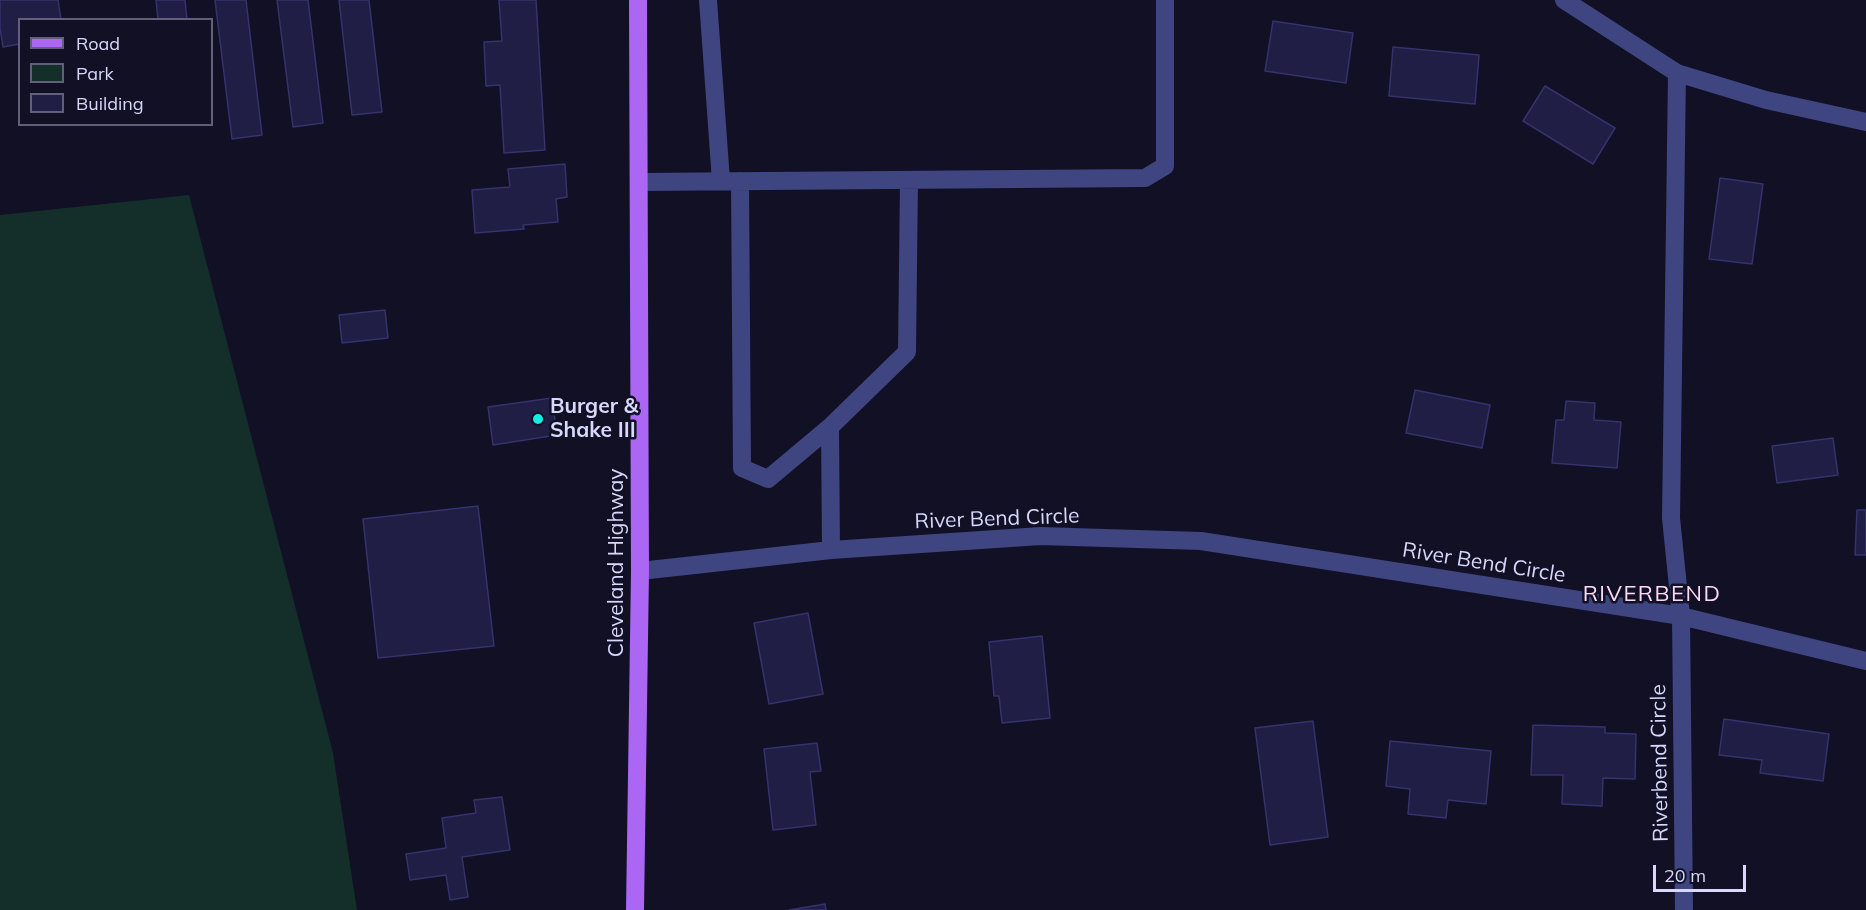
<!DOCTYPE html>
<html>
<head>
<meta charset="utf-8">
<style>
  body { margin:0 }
  #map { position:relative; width:1866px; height:910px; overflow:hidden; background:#111024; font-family:Mulish,sans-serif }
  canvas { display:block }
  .legend { position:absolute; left:18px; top:18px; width:195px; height:108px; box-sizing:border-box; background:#111024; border:2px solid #60607a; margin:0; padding:8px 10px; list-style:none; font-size:18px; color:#d7d8fc }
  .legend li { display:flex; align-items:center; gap:12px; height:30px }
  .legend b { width:30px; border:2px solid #60607a }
  .scale { position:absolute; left:1653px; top:865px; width:93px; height:27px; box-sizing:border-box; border:3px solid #d7d8fc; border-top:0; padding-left:8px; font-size:18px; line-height:21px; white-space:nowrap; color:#d7d8fc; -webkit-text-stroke:4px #111024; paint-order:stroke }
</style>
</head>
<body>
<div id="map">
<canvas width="1866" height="910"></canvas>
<ul class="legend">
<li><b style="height:8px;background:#ab66f4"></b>Road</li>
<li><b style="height:16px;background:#142e2a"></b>Park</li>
<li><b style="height:16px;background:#201e44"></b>Building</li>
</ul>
<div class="scale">20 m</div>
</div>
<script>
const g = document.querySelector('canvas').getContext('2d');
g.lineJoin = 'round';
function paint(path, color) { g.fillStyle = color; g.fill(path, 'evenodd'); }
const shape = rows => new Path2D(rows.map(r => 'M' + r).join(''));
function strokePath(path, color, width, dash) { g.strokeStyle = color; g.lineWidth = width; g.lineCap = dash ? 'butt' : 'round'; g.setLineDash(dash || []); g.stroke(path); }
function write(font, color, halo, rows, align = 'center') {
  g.font = font + ' Mulish,sans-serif'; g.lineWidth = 5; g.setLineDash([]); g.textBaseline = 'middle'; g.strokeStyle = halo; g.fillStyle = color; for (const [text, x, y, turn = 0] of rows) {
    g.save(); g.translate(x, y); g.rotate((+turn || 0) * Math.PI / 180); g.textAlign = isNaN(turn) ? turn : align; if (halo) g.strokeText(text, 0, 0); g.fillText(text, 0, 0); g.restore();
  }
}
const green = shape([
  [189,195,333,753,357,910,0,910,0,215]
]);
const building = shape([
  [0,0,58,0,61,20,20,20,20,44,3,47,0,28,0,0],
  [156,0,185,0,187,20,158,20,156,0],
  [215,0,246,0,262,135,232,139,215,0],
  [277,0,308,0,323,123,293,127,277,0],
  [339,0,369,0,382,112,352,115,339,0],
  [499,0,536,0,545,150,504,153,500,85,486,86,484,42,502,41,499,0],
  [1273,21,1353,33,1346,83,1265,71,1273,21],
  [1393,47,1479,55,1475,104,1389,96,1393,47],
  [1545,86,1615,128,1593,164,1523,121,1545,86],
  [565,164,567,197,556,199,558,222,523,225,524,229,475,233,472,190,510,187,508,169,565,164],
  [1720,178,1763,184,1752,264,1709,259,1720,178],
  [385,310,388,338,342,343,339,315,385,310],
  [1415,390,1490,405,1482,448,1406,433,1415,390],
  [552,398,557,435,493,445,488,407,552,398],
  [1566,401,1595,403,1594,420,1621,422,1617,468,1552,463,1556,420,1564,420,1566,401],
  [1833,438,1838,475,1777,483,1772,446,1833,438],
  [478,506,494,646,378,658,363,519,478,506],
  [1857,510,1866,510,1866,555,1855,555,1857,510],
  [808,613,823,694,769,704,754,623,808,613],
  [1042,636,1050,718,1002,723,999,696,994,696,989,642,1042,636],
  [1724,719,1829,734,1823,781,1760,773,1762,760,1719,755,1724,719],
  [1313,721,1328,837,1270,845,1255,728,1313,721],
  [1533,725,1605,727,1605,733,1636,734,1635,779,1603,778,1602,806,1562,804,1563,775,1531,775,1533,725],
  [1390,741,1491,751,1486,804,1448,800,1446,818,1408,814,1410,789,1386,786,1390,741],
  [817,743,821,771,810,772,816,825,773,830,764,749,817,743],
  [502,797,510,850,462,857,468,897,450,900,446,875,410,880,406,854,446,848,442,818,476,813,474,800,502,797],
  [825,904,826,910,789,910,825,904]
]);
const minor = shape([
  [708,0,721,181],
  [1564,0,1677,73,1766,100,1866,122],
  [1677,73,1671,518,1681,616,1684,910],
  [740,181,742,468,768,479,830,427],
  [639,182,1145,178,1165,166,1165,0],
  [831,550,830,427,907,352,909,180],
  [640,571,831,550,1041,536,1201,541,1681,616,1866,661]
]);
const major = shape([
  [635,910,640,571,638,0]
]);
const markers = [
  [538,419,6,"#11eee6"]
];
const poiNames = [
  ["Burger &",550,407],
  ["Shake III",550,431]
];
const streetNames = [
  ["River Bend Circle",997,519,-2],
  ["Cleveland Highway",617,563,-90],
  ["River Bend Circle",1484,563,9],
  ["Riverbend Circle",1660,763,-91]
];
const neighbourhoodNames = [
  ["RIVERBEND",1652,594]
];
paint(green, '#142e2a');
paint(building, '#201e44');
strokePath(building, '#35326e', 1.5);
strokePath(minor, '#3f4580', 18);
strokePath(major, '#ab66f4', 18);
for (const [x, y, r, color] of markers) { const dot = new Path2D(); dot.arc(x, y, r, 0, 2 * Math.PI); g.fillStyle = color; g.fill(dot); strokePath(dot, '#111024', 2); }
write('bold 21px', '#d7d8fc', '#111024', poiNames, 'left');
write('21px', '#d7d8fc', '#111024', streetNames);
g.letterSpacing = '1.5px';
write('22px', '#fcd9f4', '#111024', neighbourhoodNames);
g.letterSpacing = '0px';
</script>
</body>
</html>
